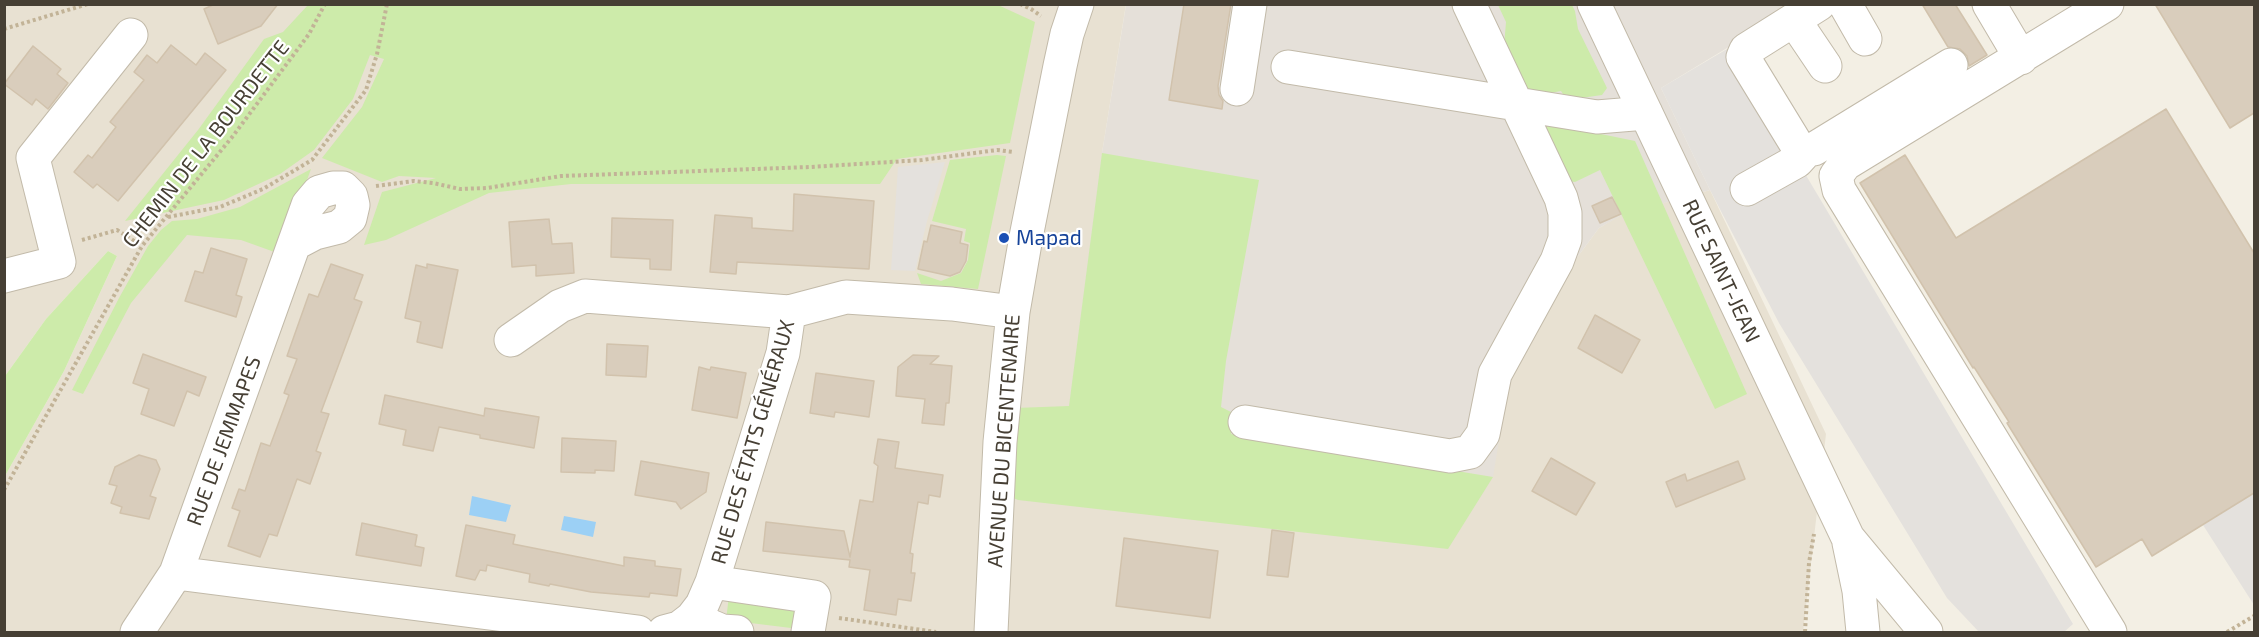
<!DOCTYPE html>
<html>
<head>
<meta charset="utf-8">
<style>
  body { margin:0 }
  #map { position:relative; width:2259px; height:637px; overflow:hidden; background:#f3efe4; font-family:"Exo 2",sans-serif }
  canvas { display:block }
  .frame { position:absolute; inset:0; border:6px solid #463f34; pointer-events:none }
</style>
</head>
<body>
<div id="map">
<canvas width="2259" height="637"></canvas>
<div class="frame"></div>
</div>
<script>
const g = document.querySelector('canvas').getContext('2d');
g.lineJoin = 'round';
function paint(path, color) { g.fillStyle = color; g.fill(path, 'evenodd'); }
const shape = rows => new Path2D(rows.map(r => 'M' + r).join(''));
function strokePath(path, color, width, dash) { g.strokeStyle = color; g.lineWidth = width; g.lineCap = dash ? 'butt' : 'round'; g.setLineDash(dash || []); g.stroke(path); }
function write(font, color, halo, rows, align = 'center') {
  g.font = font + ' "Exo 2",sans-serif'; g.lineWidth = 4.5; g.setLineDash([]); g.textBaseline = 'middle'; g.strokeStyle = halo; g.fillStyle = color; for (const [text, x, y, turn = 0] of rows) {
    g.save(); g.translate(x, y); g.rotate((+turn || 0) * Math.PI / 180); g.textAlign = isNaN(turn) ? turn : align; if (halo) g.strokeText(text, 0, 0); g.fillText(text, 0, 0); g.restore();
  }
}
const residential = shape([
  [1126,4,1102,153,1509,380,1561,279,1599,228,1621,215,1710,190,1826,434,1803,632,5,632,5,476,64,371,117,256,108,251,46,319,5,376,5,5]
]);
const industrial = shape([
  [1126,5,1798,5,1661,88,1710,190,1622,215,1599,228,1561,279,1509,380,1493,477,1069,407,1102,153]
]);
const green = shape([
  [998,5,1035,22,1010,143,897,159,880,184,571,184,489,193,386,240,364,245,382,192,436,178,399,176,382,182,322,158,362,107,384,59,370,55,353,99,314,150,280,174,224,200,125,221,198,130,264,39,283,32,308,5],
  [1498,5,1572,5,1575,11,1578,29,1607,88,1602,95,1581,98,1563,94,1561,91,1545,94,1523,91,1504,46,1506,22],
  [1552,124,1635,141,1747,394,1715,409,1600,170,1575,182,1567,181,1543,134,1547,126],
  [1102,153,1259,180,1226,361,1221,407,1233,413,1231,434,1493,477,1448,549,1018,500,1011,497,1015,408,1069,406],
  [997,155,1006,156,978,289,921,284,917,273,941,281,961,273,968,260,970,243,964,241,966,229,932,221,950,160],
  [311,169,280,254,241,240,187,235,131,303,83,394,72,390,119,298,148,246,161,230,172,221,197,219,240,207],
  [108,251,117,256,64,371,5,476,5,376,46,319],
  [729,596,798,603,791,628,726,620]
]);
const parking = shape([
  [1727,49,1804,172,2073,624,2064,632,1979,632,1947,598,1779,323,1710,190,1661,88],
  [945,162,927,221,915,271,891,270,898,167],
  [2254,493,2254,605,2203,525]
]);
const water = shape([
  [472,496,511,505,506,522,469,515],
  [564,516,596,522,593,537,561,530]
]);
const building = shape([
  [215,4,278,4,261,26,218,44,204,9,215,4],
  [1184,4,1231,4,1218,86,1219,95,1223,101,1222,109,1169,100,1184,4],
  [1922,4,1955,4,1987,55,1969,66,1967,56,1960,49,1948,47,1922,4],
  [2155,4,2254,4,2254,113,2230,128,2155,4],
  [171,45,196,65,205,53,226,70,118,201,97,184,93,188,74,172,88,155,92,158,116,127,110,122,144,80,134,72,147,55,157,63,171,45],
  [33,46,61,69,57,74,68,83,48,109,36,99,32,105,4,84,33,46],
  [2166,109,2254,253,2254,493,2152,556,2142,539,2096,567,2007,423,2009,422,1974,367,1973,368,1860,183,1905,155,1956,238,2166,109],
  [794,194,874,201,869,269,737,262,736,274,710,272,715,215,752,218,752,228,793,231,794,194],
  [1612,197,1621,214,1600,223,1592,206,1612,197],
  [612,218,673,220,671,270,650,269,650,259,611,257,612,218],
  [549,219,552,244,572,243,574,273,536,276,536,265,512,267,509,222,549,219],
  [931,225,962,232,960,243,968,245,966,261,960,272,950,276,918,269,924,241,927,242,931,225],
  [211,248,247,259,236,295,242,297,236,317,185,301,195,271,203,273,211,248],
  [331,264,363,275,354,299,362,302,321,412,329,414,316,451,321,453,310,484,297,479,277,536,269,534,260,557,228,546,240,511,232,508,239,489,245,491,261,443,270,446,289,395,284,393,297,359,287,356,309,294,318,297,331,264],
  [427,264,458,270,442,348,417,342,421,322,405,318,416,265,427,268,427,264],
  [1595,315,1640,340,1622,373,1578,348,1595,315],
  [607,344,648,346,646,377,606,375,607,344],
  [143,354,206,377,199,396,187,391,174,426,141,414,149,389,133,383,143,354],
  [913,355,939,356,930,364,952,366,949,403,946,403,944,425,922,423,925,399,896,396,898,367,913,355],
  [699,367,710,370,711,367,746,373,737,418,692,410,699,367],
  [816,373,874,381,869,417,835,412,834,417,810,413,816,373],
  [385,395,484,416,485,408,539,417,534,448,480,438,480,435,439,427,433,451,403,445,406,430,379,424,385,395],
  [562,438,616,441,614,471,595,470,595,473,561,472,562,438],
  [878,439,899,442,895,468,943,475,940,497,929,495,928,504,918,502,910,553,913,554,911,573,915,573,911,601,898,599,896,615,864,610,870,570,849,567,850,560,763,551,766,522,844,531,850,557,860,500,873,502,878,466,874,463,878,439],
  [139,455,156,460,160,469,150,496,156,498,149,519,120,513,122,507,111,503,117,486,109,484,115,467,139,455],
  [1551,458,1595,483,1576,515,1532,491,1551,458],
  [641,461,709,473,706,492,681,509,676,502,635,495,641,461],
  [1738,461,1745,479,1676,507,1666,482,1685,474,1687,481,1738,461],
  [362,523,417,535,415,546,424,548,421,566,356,555,362,523],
  [466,525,515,535,513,544,624,566,624,557,655,561,655,566,681,569,677,596,650,593,649,597,591,592,550,584,549,586,529,582,530,574,487,565,486,571,480,570,475,580,456,576,466,525],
  [1272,530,1294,533,1288,577,1267,575,1272,530],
  [1124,538,1218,551,1210,618,1116,606,1124,538]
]);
const path = shape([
  [1020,4,1031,9,1041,16],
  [4,29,88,4],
  [376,186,414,181,433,183,460,189,487,188,561,176,810,167,922,160,997,150,1013,152],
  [168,217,220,207,263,189,312,160,366,90,377,54,387,4],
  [82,240,117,230,142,246],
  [4,490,142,246,233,136,309,34,325,4],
  [839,618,936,632],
  [1805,632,1809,563,1814,534],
  [2227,632,2254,616]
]);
const minor = shape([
  [1594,4,1848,538,1926,632],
  [1819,4,1746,50,1743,57,1798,147,1807,150,1814,149,1951,65],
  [1845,4,1865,39],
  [1989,4,2021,58],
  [2107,4,1845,164,1836,176,1839,190,2110,632],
  [1794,20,1825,66],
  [1288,67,1597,117,1646,113],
  [1237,89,1250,4],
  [1747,189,1797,161,1807,150],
  [4,276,59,262,33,158,131,35],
  [511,340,560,306,585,296,789,312],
  [1245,422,1450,456,1470,452,1483,434,1495,374,1557,261,1565,239,1565,213,1561,198,1469,4],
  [1849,543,1859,591,1863,632],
  [176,573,638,632],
  [712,582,814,597,808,632],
  [692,618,722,631,737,632],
  [137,632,176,573,308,205,319,192,333,188,343,188,351,196,353,205,350,218,339,227,315,233,296,243],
  [664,632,679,628,692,618,702,605,712,582,783,353,789,312,846,297,952,304,1013,312],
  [991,632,1000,442,1013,312,1026,237,1060,66,1067,34,1077,4]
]);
const markers = [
  [1004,238,6,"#1a4fb4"]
];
const streetNames = [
  ["CHEMIN DE LA BOURDETTE",206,144,-52],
  ["RUE SAINT-JEAN",1721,271,65],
  ["RUE DE JEMMAPES",224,441,-70],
  ["AVENUE DU BICENTENAIRE",1004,441,-86],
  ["RUE DES ÉTATS GÉNÉRAUX",753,442,-74]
];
const transitNames = [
  ["Mapad",1016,238]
];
paint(residential, '#e8e1d2');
paint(industrial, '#e5e0d9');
paint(green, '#cdebaa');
paint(parking, '#e4e1dd');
paint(water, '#9cd0f5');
paint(building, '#d9cdbc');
strokePath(building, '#d1c2ac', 1.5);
strokePath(minor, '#c2baa9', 35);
strokePath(path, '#c2b397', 4, [3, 3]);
strokePath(minor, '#fff', 33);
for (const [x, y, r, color] of markers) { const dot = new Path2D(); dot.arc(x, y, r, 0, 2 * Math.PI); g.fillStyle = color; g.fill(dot); strokePath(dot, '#fff', 2); }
write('21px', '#463f34', '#fff', streetNames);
write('21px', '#164399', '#fff', transitNames, 'left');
</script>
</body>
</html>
